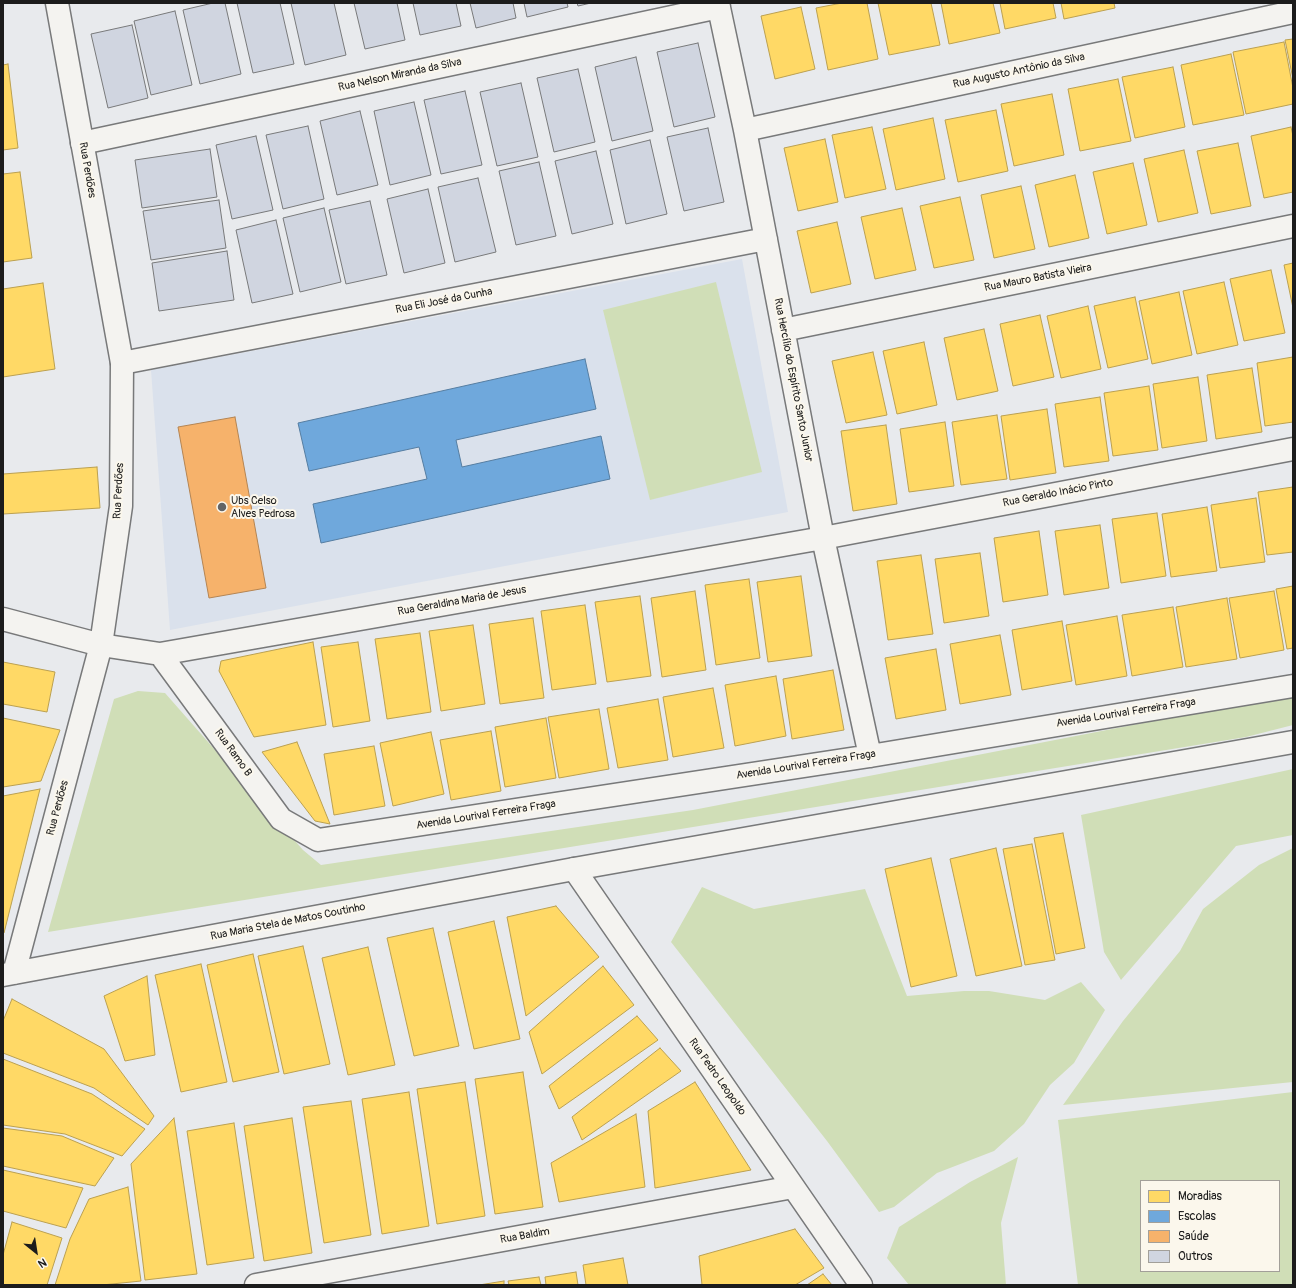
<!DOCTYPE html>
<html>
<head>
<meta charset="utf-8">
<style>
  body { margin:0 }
  #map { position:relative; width:1296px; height:1288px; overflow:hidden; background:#e8eaed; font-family:Pangolin,sans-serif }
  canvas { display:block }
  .frame { position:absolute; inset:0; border:4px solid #1c1c1c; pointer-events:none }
  .legend { position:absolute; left:1140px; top:1180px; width:140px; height:92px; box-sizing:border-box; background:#fbf7ec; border:1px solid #a29f99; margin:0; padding:5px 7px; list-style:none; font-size:12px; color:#1c1c1c }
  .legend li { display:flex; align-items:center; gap:8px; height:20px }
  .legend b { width:20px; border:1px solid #a29f99 }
  .north { position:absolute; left:16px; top:1232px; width:40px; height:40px; -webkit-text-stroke:3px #fbf7ec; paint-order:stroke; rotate:150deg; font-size:11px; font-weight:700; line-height:16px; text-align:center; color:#1c1c1c }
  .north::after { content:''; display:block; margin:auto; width:14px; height:18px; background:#1c1c1c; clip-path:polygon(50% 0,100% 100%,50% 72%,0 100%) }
</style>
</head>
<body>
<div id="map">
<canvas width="1296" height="1288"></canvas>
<div class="frame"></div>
<ul class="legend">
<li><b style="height:11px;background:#ffd966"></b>Moradias</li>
<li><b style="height:11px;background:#6fa8dc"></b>Escolas</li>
<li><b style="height:11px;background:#f6b26b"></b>Saúde</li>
<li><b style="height:11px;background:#d0d5e0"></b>Outros</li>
</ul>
<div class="north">N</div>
</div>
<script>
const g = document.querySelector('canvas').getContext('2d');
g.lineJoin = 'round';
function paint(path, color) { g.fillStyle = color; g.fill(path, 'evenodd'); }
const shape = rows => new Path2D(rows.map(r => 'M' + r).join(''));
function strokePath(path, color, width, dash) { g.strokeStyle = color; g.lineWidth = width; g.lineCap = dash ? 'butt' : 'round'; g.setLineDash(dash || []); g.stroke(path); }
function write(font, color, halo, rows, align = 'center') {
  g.font = font + ' Pangolin,sans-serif'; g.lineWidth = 4; g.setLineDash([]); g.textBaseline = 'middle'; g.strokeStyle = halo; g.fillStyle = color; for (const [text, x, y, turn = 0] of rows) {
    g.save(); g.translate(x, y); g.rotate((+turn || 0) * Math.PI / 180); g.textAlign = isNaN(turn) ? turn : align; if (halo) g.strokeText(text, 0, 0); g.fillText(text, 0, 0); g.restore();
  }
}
const built = shape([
  [742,259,788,512,170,630,151,370]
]);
const green = shape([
  [716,282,762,472,650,500,603,310],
  [138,691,165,693,303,850,321,865,693,810,1293,694,1293,725,1246,737,48,932,114,699],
  [1293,769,1293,835,1236,846,1121,980,1104,952,1081,815],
  [1293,848,1293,1082,1063,1105,1123,1021,1180,951,1203,909,1259,865],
  [702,887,754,909,865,889,907,996,964,991,989,991,1045,1000,1081,982,1105,1010,1074,1063,1050,1085,1024,1124,994,1151,937,1173,894,1207,879,1212,827,1141,671,942],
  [1293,1092,1293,1285,1078,1285,1058,1120],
  [1141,1181,1279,1181,1279,1271,1141,1271],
  [1018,1157,1001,1223,1006,1285,909,1285,887,1258,899,1227,970,1182]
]);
const homes = shape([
  [842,3,867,3,878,59,828,70,816,8,842,3],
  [878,3,931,3,940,45,889,55,878,3],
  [941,3,993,3,1000,33,949,44,941,3],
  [1000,3,1053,3,1056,18,1005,29,1000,3],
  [1061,3,1114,3,1115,8,1064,19,1061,3],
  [801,7,815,69,775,79,761,16,801,7],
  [1293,39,1293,79,1285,40,1293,39],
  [1284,42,1293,88,1293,104,1246,114,1233,52,1284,42],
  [1231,54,1244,115,1193,125,1181,65,1231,54],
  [8,64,18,148,3,150,3,65,8,64],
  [1173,67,1185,127,1135,138,1122,77,1173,67],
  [1118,79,1131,141,1080,151,1068,89,1118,79],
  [1052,94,1064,155,1014,166,1001,104,1052,94],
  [996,110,1008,171,958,182,945,120,996,110],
  [933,118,945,179,896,190,883,129,933,118],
  [872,127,886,189,845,198,832,135,872,127],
  [1291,127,1293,136,1293,192,1264,198,1251,136,1291,127],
  [825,139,838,202,798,211,784,148,825,139],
  [1238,143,1251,206,1211,214,1197,151,1238,143],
  [1184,150,1198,213,1158,222,1144,159,1184,150],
  [1133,163,1147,225,1107,234,1093,172,1133,163],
  [20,172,32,258,3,262,3,174,20,172],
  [1075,175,1089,238,1049,247,1035,185,1075,175],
  [1021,186,1035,249,994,258,981,195,1021,186],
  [960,197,974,260,934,268,920,206,960,197],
  [902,208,916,270,875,279,861,217,902,208],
  [837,222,851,284,811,293,797,231,837,222],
  [1293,263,1293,308,1284,265,1293,263],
  [1271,270,1285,333,1244,341,1230,279,1271,270],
  [1224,282,1238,345,1197,354,1183,291,1224,282],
  [43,283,55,369,3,377,3,289,43,283],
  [1179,292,1192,355,1152,364,1139,301,1179,292],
  [1135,297,1148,359,1108,368,1094,306,1135,297],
  [1088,306,1101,369,1061,378,1047,316,1088,306],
  [1040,315,1054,377,1013,386,1000,324,1040,315],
  [984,329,998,391,957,400,944,338,984,329],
  [924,342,937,405,897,414,883,351,924,342],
  [873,352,887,415,846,423,832,361,873,352],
  [1293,357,1293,422,1265,426,1257,363,1293,357],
  [1252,368,1262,432,1216,439,1207,375,1252,368],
  [1198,377,1207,441,1162,448,1153,384,1198,377],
  [1149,386,1158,450,1113,456,1104,393,1149,386],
  [1100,397,1109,461,1064,467,1055,404,1100,397],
  [1047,409,1056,473,1010,480,1001,416,1047,409],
  [997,415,1007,479,961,485,952,422,997,415],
  [945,422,954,486,909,492,900,429,945,422],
  [886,425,897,504,853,511,841,431,886,425],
  [97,467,100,508,3,514,3,474,97,467],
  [1293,487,1293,552,1267,555,1258,492,1293,487],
  [1256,498,1265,562,1220,568,1211,505,1256,498],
  [1207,507,1217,571,1171,577,1162,514,1207,507],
  [1157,513,1166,576,1121,583,1112,519,1157,513],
  [1100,525,1109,588,1064,595,1055,531,1100,525],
  [1039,531,1048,595,1003,602,994,538,1039,531],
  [980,553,989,616,944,623,935,559,980,553],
  [921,555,933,634,888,640,877,561,921,555],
  [801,576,812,656,768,662,757,582,801,576],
  [749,579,760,658,716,665,705,585,749,579],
  [1293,586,1293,648,1287,649,1276,589,1293,586],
  [695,591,706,670,662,677,651,598,695,591],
  [1274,591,1284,650,1240,658,1229,598,1274,591],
  [640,596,651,676,607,682,595,602,640,596],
  [1227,598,1237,659,1186,667,1176,607,1227,598],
  [585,605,596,684,552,690,541,611,585,605],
  [1173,607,1183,667,1132,676,1122,615,1173,607],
  [1117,616,1127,676,1076,685,1066,625,1117,616],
  [533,618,544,698,500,704,489,624,533,618],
  [1062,621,1072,681,1022,690,1012,630,1062,621],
  [473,625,485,704,441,711,429,631,473,625],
  [420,633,431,712,387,719,375,639,420,633],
  [1000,635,1011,695,960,704,950,644,1000,635],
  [313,642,326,725,254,737,219,671,221,661,313,642],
  [358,642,370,721,333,727,321,647,358,642],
  [936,649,946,710,896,719,885,658,936,649],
  [3,662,55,672,47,712,3,704,3,662],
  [833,670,844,730,792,739,783,679,833,670],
  [776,676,786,736,735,746,725,685,776,676],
  [713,688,724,748,673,757,663,697,713,688],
  [658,699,668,760,618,768,607,708,658,699],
  [599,709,609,769,559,778,548,717,599,709],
  [3,718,60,730,41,781,3,787,3,718],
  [546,718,556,778,505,787,495,727,546,718],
  [491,731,501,791,451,800,440,740,491,731],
  [431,732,444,794,393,806,380,743,431,732],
  [297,742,330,824,315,821,262,752,297,742],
  [374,746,385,806,334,815,324,754,374,746],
  [40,789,4,933,3,934,3,796,40,789],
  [1063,833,1085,948,1056,954,1034,838,1063,833],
  [1032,844,1055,960,1025,965,1003,849,1032,844],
  [996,848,1022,966,976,976,950,859,996,848],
  [931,858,957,976,911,987,885,869,931,858],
  [556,906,599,957,526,1016,507,917,556,906],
  [494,921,520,1039,474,1049,448,932,494,921],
  [433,928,459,1046,414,1056,387,938,433,928],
  [303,946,330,1064,284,1074,258,956,303,946],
  [368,947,395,1065,348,1075,322,958,368,947],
  [253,954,279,1072,233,1082,207,965,253,954],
  [201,964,227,1082,181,1092,155,975,201,964],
  [603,966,634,1005,542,1074,529,1032,603,966],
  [147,976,155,1055,125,1061,104,996,147,976],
  [12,999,104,1049,154,1116,148,1125,94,1088,3,1053,3,1021,12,999],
  [637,1016,658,1040,559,1109,549,1086,637,1016],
  [660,1048,681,1071,582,1140,572,1117,660,1048],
  [3,1059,92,1094,145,1129,122,1156,65,1134,3,1125,3,1059],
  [523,1072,543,1207,495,1214,475,1079,523,1072],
  [465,1082,485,1216,437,1224,417,1089,465,1082],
  [695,1082,751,1170,655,1188,648,1111,695,1082],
  [409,1092,429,1226,382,1234,362,1099,409,1092],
  [351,1101,371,1235,324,1243,303,1107,351,1101],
  [636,1114,645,1187,559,1202,551,1163,636,1114],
  [174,1118,197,1274,145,1280,131,1164,174,1118],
  [292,1118,312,1253,264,1261,244,1126,292,1118],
  [234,1123,254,1258,207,1265,187,1131,234,1123],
  [3,1128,62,1136,114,1158,95,1186,3,1166,3,1128],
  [3,1170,83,1188,66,1228,3,1211,3,1170],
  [128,1187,141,1281,102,1285,55,1285,70,1239,89,1199,128,1187],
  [12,1222,62,1238,47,1285,3,1285,3,1255,12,1222],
  [795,1229,824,1268,795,1285,702,1285,699,1256,795,1229],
  [623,1258,628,1285,586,1285,583,1265,623,1258],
  [576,1272,578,1285,546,1285,545,1277,576,1272],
  [823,1274,832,1285,807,1285,823,1274],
  [539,1277,541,1285,509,1285,508,1281,539,1277],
  [504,1281,504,1285,479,1285,504,1281]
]);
const schools = shape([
  [585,359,596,409,456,440,462,467,601,436,610,479,321,543,313,504,427,479,419,447,309,471,298,423,585,359]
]);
const health = shape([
  [235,417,266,588,209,598,178,427,235,417]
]);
const building = shape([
  [213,3,225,3,241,74,200,84,183,10,213,3],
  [237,3,280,3,294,64,253,73,237,3],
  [291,3,334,3,346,55,305,65,291,3],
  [354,3,397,3,405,40,365,49,354,3],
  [413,3,456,3,461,26,420,35,413,3],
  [470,3,513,3,516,18,476,28,470,3],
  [524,3,567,3,568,7,527,17,524,3],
  [577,3,591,3,578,6,577,3],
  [175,11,192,85,151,95,134,21,175,11],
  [132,25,148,98,108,108,91,34,132,25],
  [698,43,715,117,674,127,657,52,698,43],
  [636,57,653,131,612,141,595,67,636,57],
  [578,69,595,142,554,152,537,78,578,69],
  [521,83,538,157,497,166,480,92,521,83],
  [465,91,482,165,441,174,424,100,465,91],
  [414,102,431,175,390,185,374,111,414,102],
  [360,111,378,185,337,195,320,121,360,111],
  [308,126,324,199,283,209,266,135,308,126],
  [708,128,724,202,684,211,667,137,708,128],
  [256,136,273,210,232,219,216,145,256,136],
  [650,140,667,214,626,224,610,150,650,140],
  [210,149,217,197,142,208,135,160,210,149],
  [596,151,613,224,572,234,555,161,596,151],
  [539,162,556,236,516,245,499,171,539,162],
  [478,178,496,252,455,262,438,187,478,178],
  [428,189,445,263,404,273,387,199,428,189],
  [219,200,226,248,151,260,143,211,219,200],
  [370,201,387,275,346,284,329,210,370,201],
  [324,208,341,282,300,292,283,218,324,208],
  [276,220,293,294,252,303,236,230,276,220],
  [227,251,234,300,159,311,152,263,227,251]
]);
const street = shape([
  [718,3,745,130,823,538,870,756],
  [745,130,1293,12],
  [82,143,719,7],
  [783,330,1293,226],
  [122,363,766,239],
  [3,619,101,645,160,654,823,538,1293,449],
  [160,654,281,819,318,840,870,756,1293,686],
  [574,869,861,1285],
  [256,1285,793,1187]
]);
const secondary = shape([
  [14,973,101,645,121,506,122,363,57,3],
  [3,975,574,869,1293,742]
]);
const markers = [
  [222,507,5,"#636465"]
];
const streetNames = [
  ["Rua Augusto Antônio da Silva",1019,71,-12],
  ["Rua Nelson Miranda da Silva",400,75,-12],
  ["Rua Perdões",87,170,80],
  ["Rua Mauro Batista Vieira",1038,278,-11],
  ["Rua Eli José da Cunha",444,301,-11],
  ["Rua Hercílio do Espírito Santo Junior",793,380,79],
  ["Rua Perdões",119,491,-87],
  ["Rua Geraldo Inácio Pinto",1058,493,-11],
  ["Rua Geraldina Maria de Jesus",462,601,-10],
  ["Avenida Lourival Ferreira Fraga",1126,713,-9],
  ["Rua Ramo B",233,753,54],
  ["Avenida Lourival Ferreira Fraga",806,765,-9],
  ["Rua Perdões",58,808,-75],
  ["Avenida Lourival Ferreira Fraga",486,815,-9],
  ["Rua Maria Stela de Matos Coutinho",288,922,-11],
  ["Rua Pedro Leopoldo",717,1077,55],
  ["Rua Baldim",525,1236,-10]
];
const poiNames = [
  ["Ubs Celso",231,501],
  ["Alves Pedrosa",231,514]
];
paint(built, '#dae1ec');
paint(green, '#d0deb7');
paint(homes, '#ffd966');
strokePath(homes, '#bba050', 1);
paint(schools, '#6fa8dc');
strokePath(schools, '#567ea2', 1);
paint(health, '#f6b26b');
strokePath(health, '#b58553', 1);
paint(building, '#d0d5e0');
strokePath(building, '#78797a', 1);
strokePath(street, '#78797a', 25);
strokePath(secondary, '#78797a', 25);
strokePath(street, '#f4f3f0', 22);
strokePath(secondary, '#f4f3f0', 22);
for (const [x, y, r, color] of markers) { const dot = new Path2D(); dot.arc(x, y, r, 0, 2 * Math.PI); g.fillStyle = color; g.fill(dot); strokePath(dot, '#fbf7ec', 1.5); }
write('11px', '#1c1c1c', '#fbf7ec', streetNames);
write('11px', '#1c1c1c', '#fbf7ec', poiNames, 'left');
</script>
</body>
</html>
